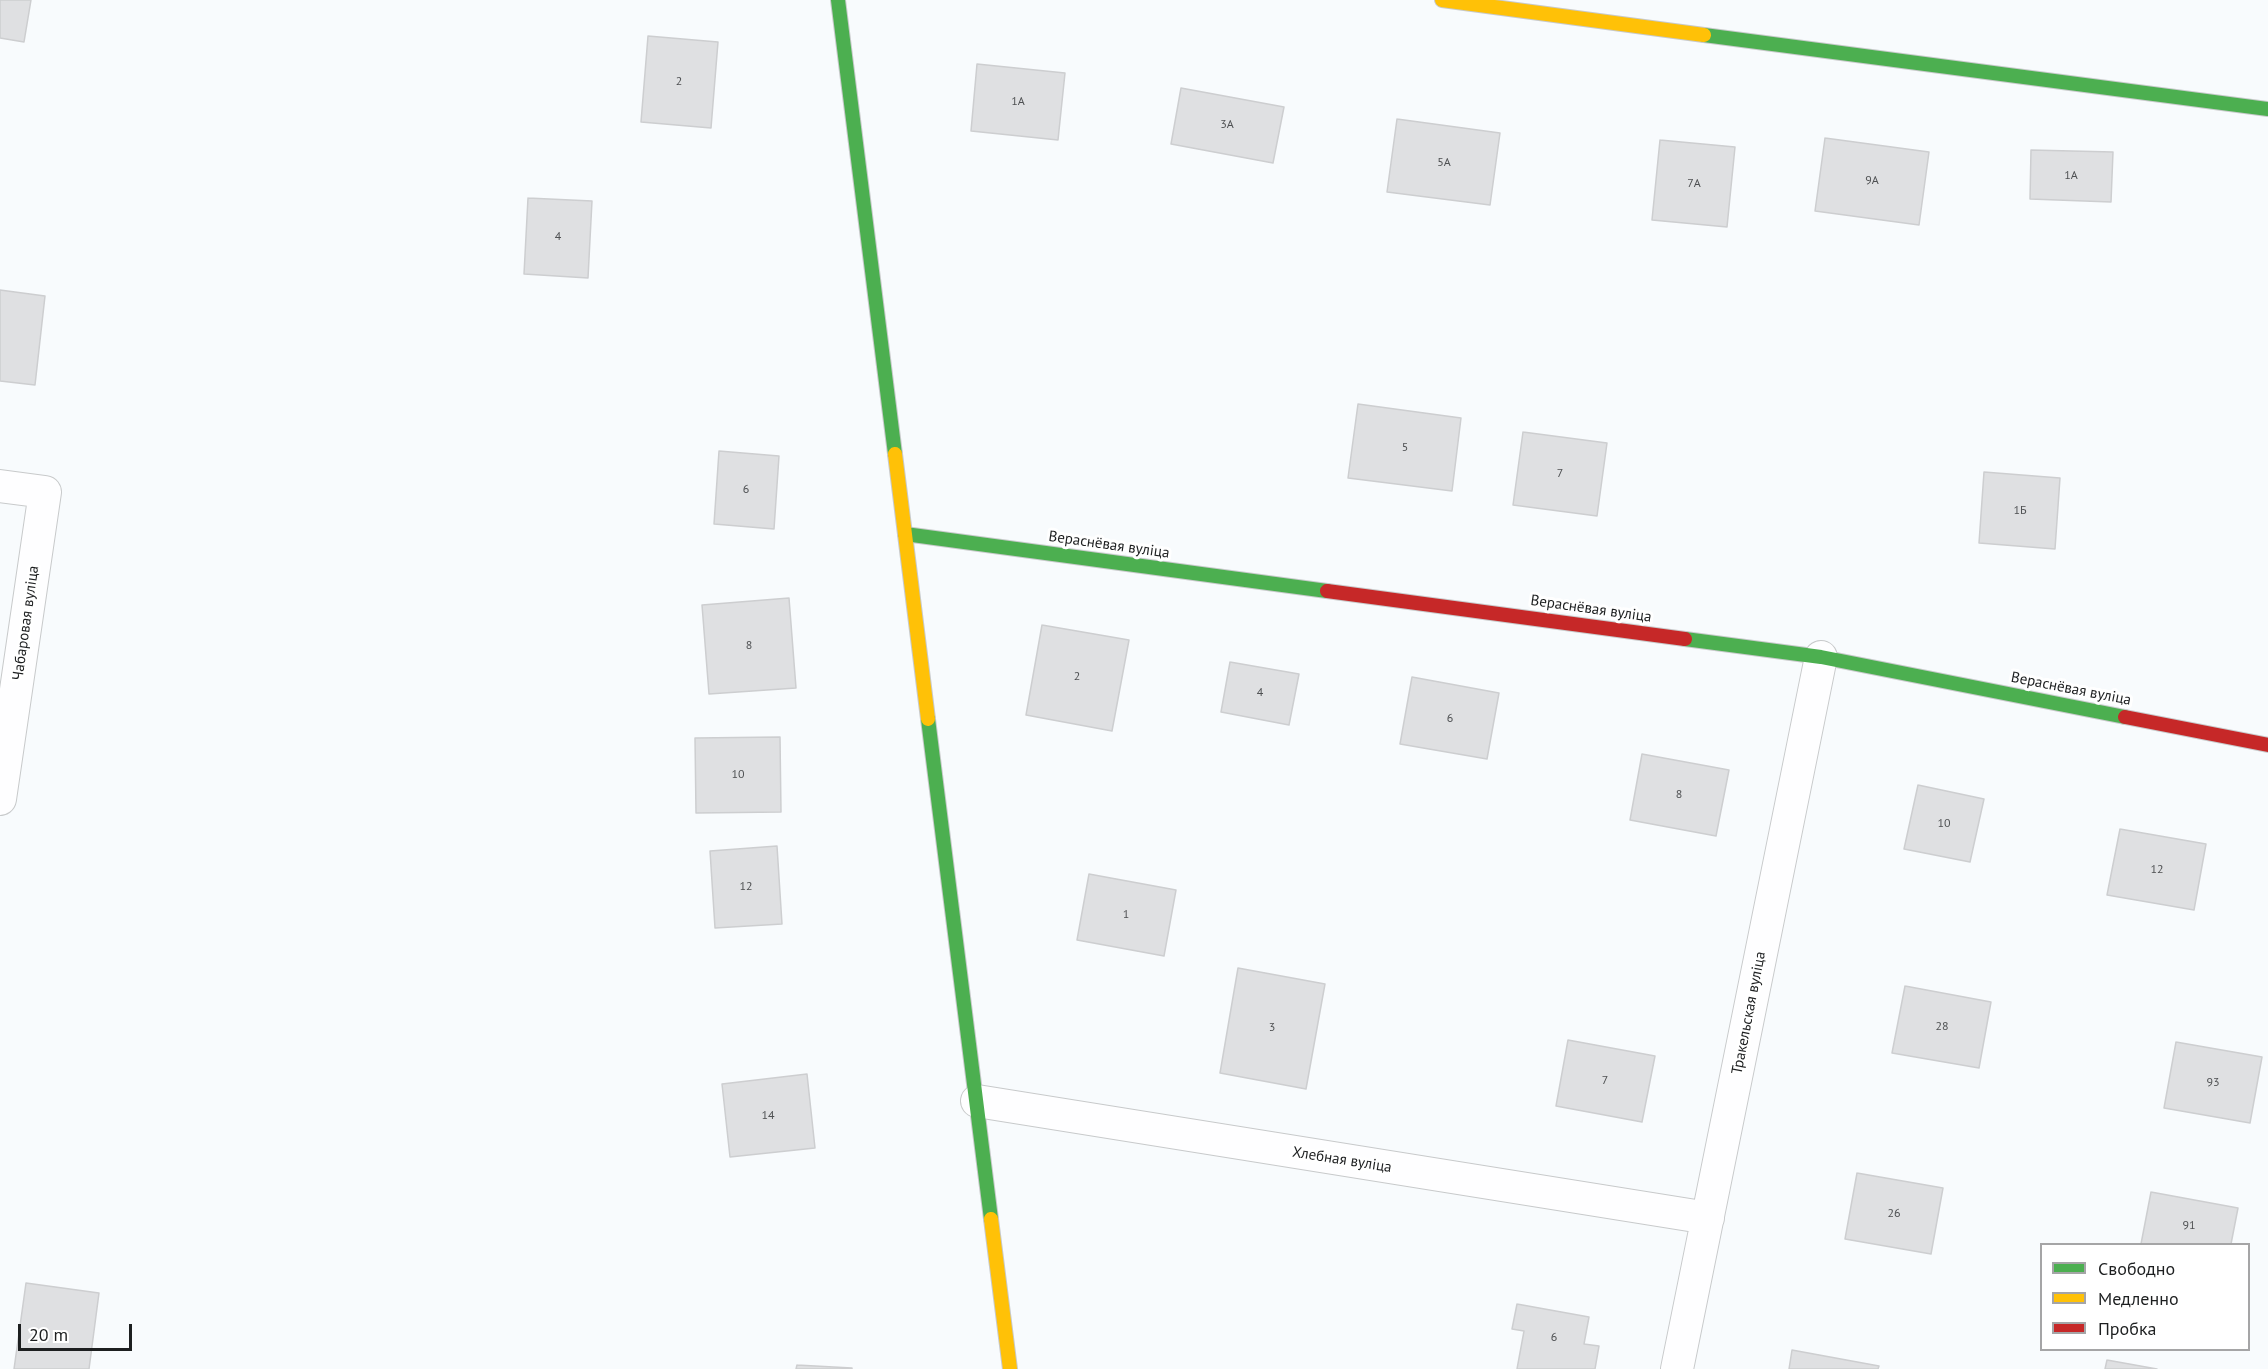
<!DOCTYPE html>
<html>
<head>
<meta charset="utf-8">
<style>
  body { margin:0 }
  #map { position:relative; width:2268px; height:1369px; overflow:hidden; background:#f8fbfd; font-family:"PT Sans",sans-serif }
  canvas { display:block }
  .legend { position:absolute; left:2040px; top:1243px; width:210px; height:108px; box-sizing:border-box; background:#fff; border:2px solid #a5a5a6; margin:0; padding:8px 10px; list-style:none; font-size:18px; color:#1d1f20 }
  .legend li { display:flex; align-items:center; gap:12px; height:30px }
  .legend b { width:30px; border:2px solid #a5a5a6 }
  .scale { position:absolute; left:18px; top:1324px; width:114px; height:27px; box-sizing:border-box; border:3px solid #1d1f20; border-top:0; padding-left:8px; font-size:18px; line-height:21px; white-space:nowrap; color:#1d1f20; -webkit-text-stroke:4px #fff; paint-order:stroke }
</style>
</head>
<body>
<div id="map">
<canvas width="2268" height="1369"></canvas>
<ul class="legend">
<li><b style="height:8px;background:#4caf50"></b>Свободно</li>
<li><b style="height:8px;background:#ffc107"></b>Медленно</li>
<li><b style="height:8px;background:#c62828"></b>Пробка</li>
</ul>
<div class="scale">20 m</div>
</div>
<script>
const g = document.querySelector('canvas').getContext('2d');
g.lineJoin = 'round';
function paint(path, color) { g.fillStyle = color; g.fill(path, 'evenodd'); }
const shape = rows => new Path2D(rows.map(r => 'M' + r).join(''));
function strokePath(path, color, width, dash) { g.strokeStyle = color; g.lineWidth = width; g.lineCap = dash ? 'butt' : 'round'; g.setLineDash(dash || []); g.stroke(path); }
function write(font, color, halo, rows, align = 'center') {
  g.font = font + ' "PT Sans",sans-serif'; g.lineWidth = 6; g.setLineDash([]); g.textBaseline = 'middle'; g.strokeStyle = halo; g.fillStyle = color; for (const [text, x, y, turn = 0] of rows) {
    g.save(); g.translate(x, y); g.rotate((+turn || 0) * Math.PI / 180); g.textAlign = isNaN(turn) ? turn : align; if (halo) g.strokeText(text, 0, 0); g.fillText(text, 0, 0); g.restore();
  }
}
const building = shape([
  [0,0,31,0,24,42,0,38,0,0],
  [648,36,718,42,711,128,641,122,648,36],
  [977,64,1065,73,1058,140,971,131,977,64],
  [1181,88,1284,107,1273,163,1171,144,1181,88],
  [1397,119,1500,133,1490,205,1387,192,1397,119],
  [1825,138,1929,152,1919,225,1815,211,1825,138],
  [1660,140,1735,147,1727,227,1652,220,1660,140],
  [2031,150,2113,152,2111,202,2030,199,2031,150],
  [528,198,592,201,588,278,524,274,528,198],
  [0,290,45,296,35,385,0,381,0,290],
  [1358,404,1461,418,1452,491,1348,478,1358,404],
  [1523,432,1607,443,1597,516,1513,505,1523,432],
  [719,451,779,456,774,529,714,524,719,451],
  [1984,472,2060,478,2055,549,1979,543,1984,472],
  [789,598,796,688,709,694,702,605,789,598],
  [1042,625,1129,640,1112,731,1026,715,1042,625],
  [1230,662,1299,674,1289,725,1221,712,1230,662],
  [1412,677,1499,693,1487,759,1400,744,1412,677],
  [780,737,781,812,696,813,695,738,780,737],
  [1642,754,1729,770,1716,836,1630,820,1642,754],
  [1918,785,1984,799,1970,862,1904,849,1918,785],
  [2120,829,2206,844,2194,910,2107,895,2120,829],
  [777,846,782,924,715,928,710,851,777,846],
  [1089,874,1176,890,1164,956,1077,940,1089,874],
  [1238,968,1325,984,1306,1089,1220,1073,1238,968],
  [1905,986,1991,1002,1979,1068,1892,1053,1905,986],
  [1568,1040,1655,1056,1642,1122,1556,1106,1568,1040],
  [2176,1042,2262,1057,2250,1123,2164,1108,2176,1042],
  [807,1074,815,1148,730,1157,722,1084,807,1074],
  [1857,1173,1943,1188,1931,1254,1845,1239,1857,1173],
  [2151,1192,2238,1208,2231,1244,2141,1244,2151,1192],
  [26,1283,99,1293,89,1369,14,1369,26,1283],
  [1517,1304,1589,1317,1584,1344,1599,1346,1595,1369,1517,1369,1524,1331,1512,1329,1517,1304],
  [1792,1350,1879,1366,1878,1369,1789,1369,1792,1350],
  [2107,1360,2157,1369,2105,1369,2107,1360],
  [797,1365,852,1368,852,1369,796,1369,797,1365]
]);
const street = shape([
  [0,486,45,492,0,799],
  [977,1101,1708,1218],
  [1677,1369,1821,657]
]);
const fast = shape([
  [838,0,895,454],
  [1704,35,2268,109],
  [905,534,1327,591],
  [1685,639,1821,657,2125,717],
  [928,719,991,1219]
]);
const slow = shape([
  [1442,0,1704,35],
  [895,454,928,719],
  [991,1219,1010,1369]
]);
const jam = shape([
  [1327,591,1685,639],
  [2125,717,2268,745]
]);
const numberNames = [
  ["2",679,82],
  ["1А",1018,102],
  ["3А",1227,125],
  ["5А",1444,163],
  ["1А",2071,176],
  ["9А",1872,181],
  ["7А",1694,184],
  ["4",558,237],
  ["5",1405,448],
  ["7",1560,474],
  ["6",746,490],
  ["1Б",2020,511],
  ["8",749,646],
  ["2",1077,677],
  ["4",1260,693],
  ["6",1450,719],
  ["10",738,775],
  ["8",1679,795],
  ["10",1944,824],
  ["12",2157,870],
  ["12",746,887],
  ["1",1126,915],
  ["28",1942,1027],
  ["3",1272,1028],
  ["7",1605,1081],
  ["93",2213,1083],
  ["14",768,1116],
  ["26",1894,1214],
  ["91",2189,1226],
  ["6",1554,1338]
];
const streetNames = [
  ["Вераснёвая вуліца",1109,545,8],
  ["Вераснёвая вуліца",1591,609,8],
  ["Чабаровая вуліца",26,623,-82],
  ["Вераснёвая вуліца",2071,689,11],
  ["Тракельская вуліца",1749,1013,-79],
  ["Хлебная вуліца",1342,1160,9]
];
paint(building, '#dfe0e2');
strokePath(building, '#cdced0', 1.5);
strokePath(street, '#c8cacb', 34);
strokePath(fast, '#c8cacb', 16);
strokePath(slow, '#c8cacb', 16);
strokePath(jam, '#c8cacb', 16);
strokePath(street, '#fefeff', 32);
strokePath(fast, '#4caf50', 14);
strokePath(slow, '#ffc107', 14);
strokePath(jam, '#c62828', 14);
write('12px', '#4e5052', null, numberNames);
write('15px', '#1d1f20', '#fff', streetNames);
</script>
</body>
</html>
